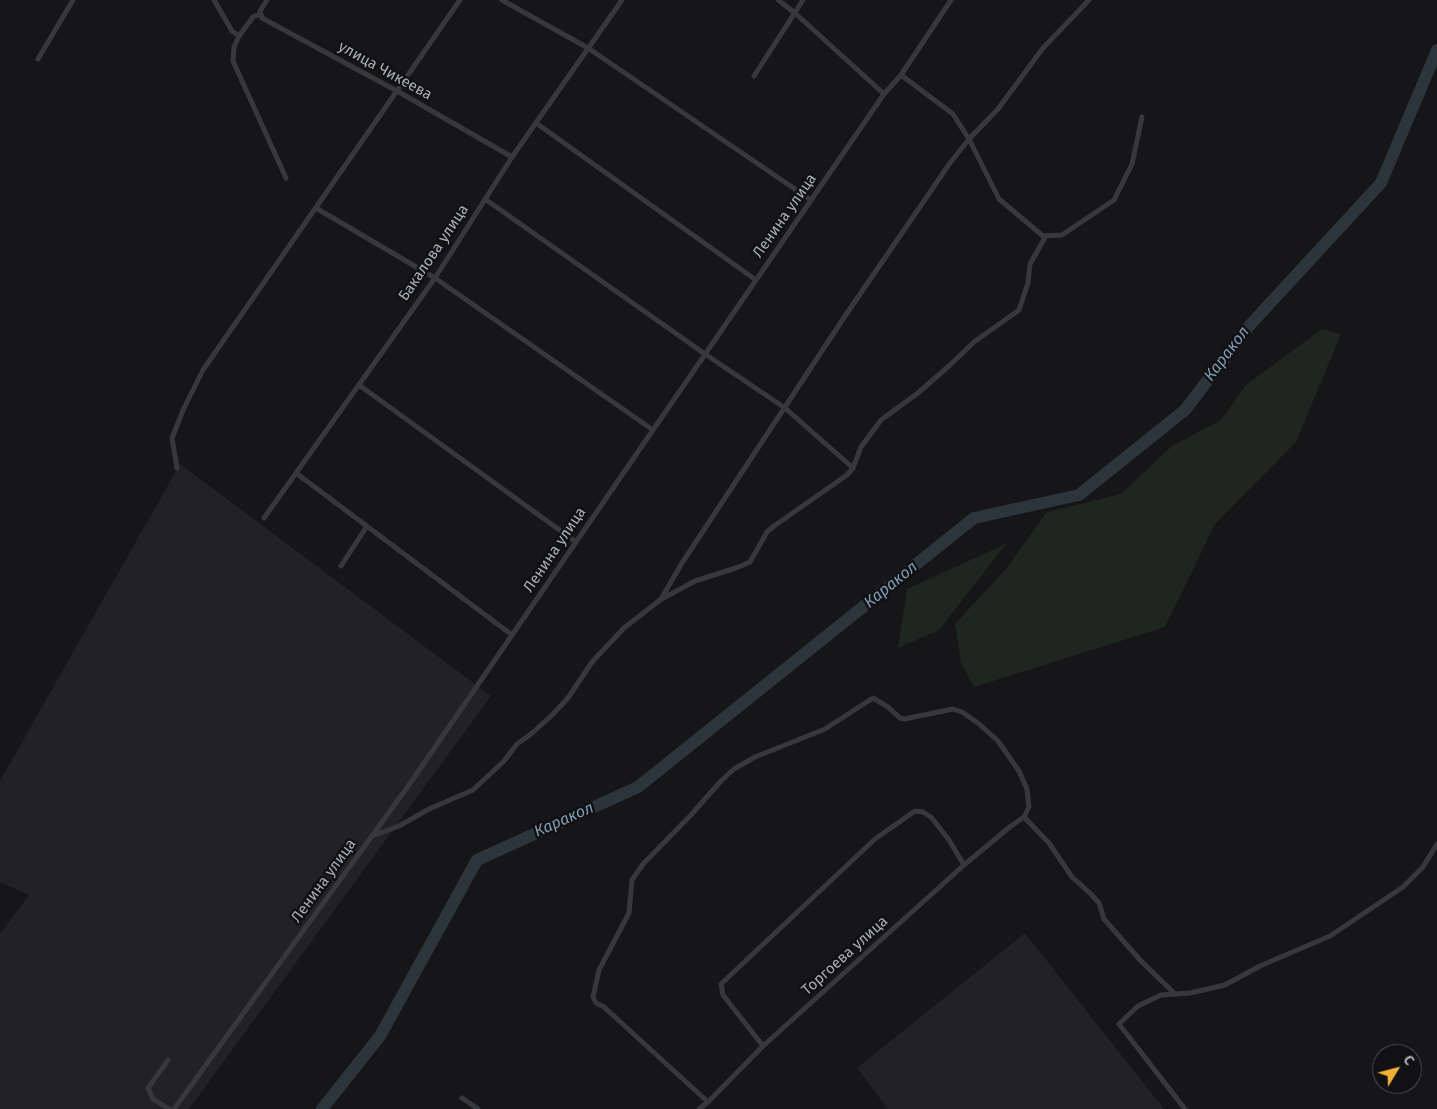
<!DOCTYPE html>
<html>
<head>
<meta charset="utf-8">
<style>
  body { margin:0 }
  #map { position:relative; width:1437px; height:1109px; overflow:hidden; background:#161618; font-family:"Fira Sans",sans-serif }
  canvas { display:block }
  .north { position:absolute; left:1372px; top:1044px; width:50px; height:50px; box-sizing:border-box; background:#111113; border:1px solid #4d4f55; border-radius:50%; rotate:53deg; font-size:14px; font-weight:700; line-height:20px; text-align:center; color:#a8adb8 }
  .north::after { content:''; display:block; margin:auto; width:18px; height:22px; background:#f2b134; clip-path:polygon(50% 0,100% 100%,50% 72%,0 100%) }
</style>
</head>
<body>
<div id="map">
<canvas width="1437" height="1109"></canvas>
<div class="north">С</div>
</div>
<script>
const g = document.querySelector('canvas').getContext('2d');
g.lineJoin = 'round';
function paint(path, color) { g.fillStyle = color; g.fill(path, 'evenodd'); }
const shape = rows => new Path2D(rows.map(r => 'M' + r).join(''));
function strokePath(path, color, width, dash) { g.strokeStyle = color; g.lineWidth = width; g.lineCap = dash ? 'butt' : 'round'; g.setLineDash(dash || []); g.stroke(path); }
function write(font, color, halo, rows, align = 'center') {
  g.font = font + ' "Fira Sans",sans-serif'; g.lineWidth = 5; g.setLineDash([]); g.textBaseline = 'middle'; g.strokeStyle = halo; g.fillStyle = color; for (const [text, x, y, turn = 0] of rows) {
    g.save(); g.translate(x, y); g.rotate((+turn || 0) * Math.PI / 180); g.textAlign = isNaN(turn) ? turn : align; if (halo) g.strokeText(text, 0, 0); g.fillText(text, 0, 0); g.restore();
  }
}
const built = shape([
  [180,464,491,696,189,1109,0,1109,0,934,29,895,0,882,0,781],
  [1025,933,1164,1109,888,1109,857,1068]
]);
const green = shape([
  [1322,329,1341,334,1296,442,1215,524,1165,627,974,687,961,663,955,624,1006,569,1047,512,1121,494,1172,446,1221,420,1246,385],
  [1006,544,939,630,898,648,907,589]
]);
const river = shape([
  [322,1109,380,1036,477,860,638,787,974,518,1079,495,1185,410,1250,325,1381,183,1437,50]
]);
const street = shape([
  [214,0,232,31,239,36],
  [267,0,260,11,262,18,397,91,512,157],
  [502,0,588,48,811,200],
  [778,0,795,13,884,94],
  [260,14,253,17,239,36,234,47,233,61,286,178],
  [38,59,73,0],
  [901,75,953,114,969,139,999,199,1043,236,1062,235,1114,200,1132,164,1142,117],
  [754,76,803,0],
  [536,123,756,280],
  [485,199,705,354,785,408,853,468],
  [316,208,435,278,653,430],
  [359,385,576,542],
  [177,468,172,438,184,408,203,370,460,0],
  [296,473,512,635],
  [264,518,435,278,512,157,622,0],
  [341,566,367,526],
  [661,599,682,563,845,316,950,163,969,139,998,109,1043,48,1089,0],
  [1024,817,1049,843,1072,877,1091,894,1099,903,1104,919,1140,960,1175,994],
  [372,836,399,826,429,809,473,790,504,761,517,744,531,734,552,715,568,698,592,662,624,628,660,600,695,581,736,568,750,562,767,532,774,526,847,475,853,468,861,447,881,420,918,393,950,365,974,342,1019,310,1028,283,1030,264,1046,236],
  [763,1046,723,995,721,984,875,839,915,811,923,812,931,817,949,840,964,865],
  [168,1060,148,1088,153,1099,169,1109],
  [462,1098,478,1109],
  [174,1109,411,782,884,94,901,75,951,0],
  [699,1109,708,1102,763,1046,964,865,1011,826,1024,817,1029,807,1027,789,1019,771,998,741,978,723,962,712,953,709,904,719,900,718,888,707,873,698,825,729,755,757,734,769,721,781,690,816,643,864,632,880,629,913,599,970,593,997,596,1003,604,1007,708,1102],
  [1185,1109,1119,1024,1138,1006,1161,995,1190,993,1225,985,1260,966,1330,936,1403,887,1423,867,1437,844]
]);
const streetNames = [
  ["улица Чикеева",385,71,29],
  ["Ленина улица",785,216,-55],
  ["Бакалова улица",434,253,-56],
  ["Ленина улица",555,550,-56],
  ["Ленина улица",324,881,-54],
  ["Торгоева улица",845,956,-42]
];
const waterNames = [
  ["Каракол",1227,354,-53],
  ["Каракол",891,585,-39],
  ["Каракол",564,820,-24]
];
paint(built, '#222225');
paint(green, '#1e261f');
strokePath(river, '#2c353c', 12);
strokePath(street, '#37383d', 5);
write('15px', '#a8adb8', '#111113', streetNames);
write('italic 16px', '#7f9bb3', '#111113', waterNames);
</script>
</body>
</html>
